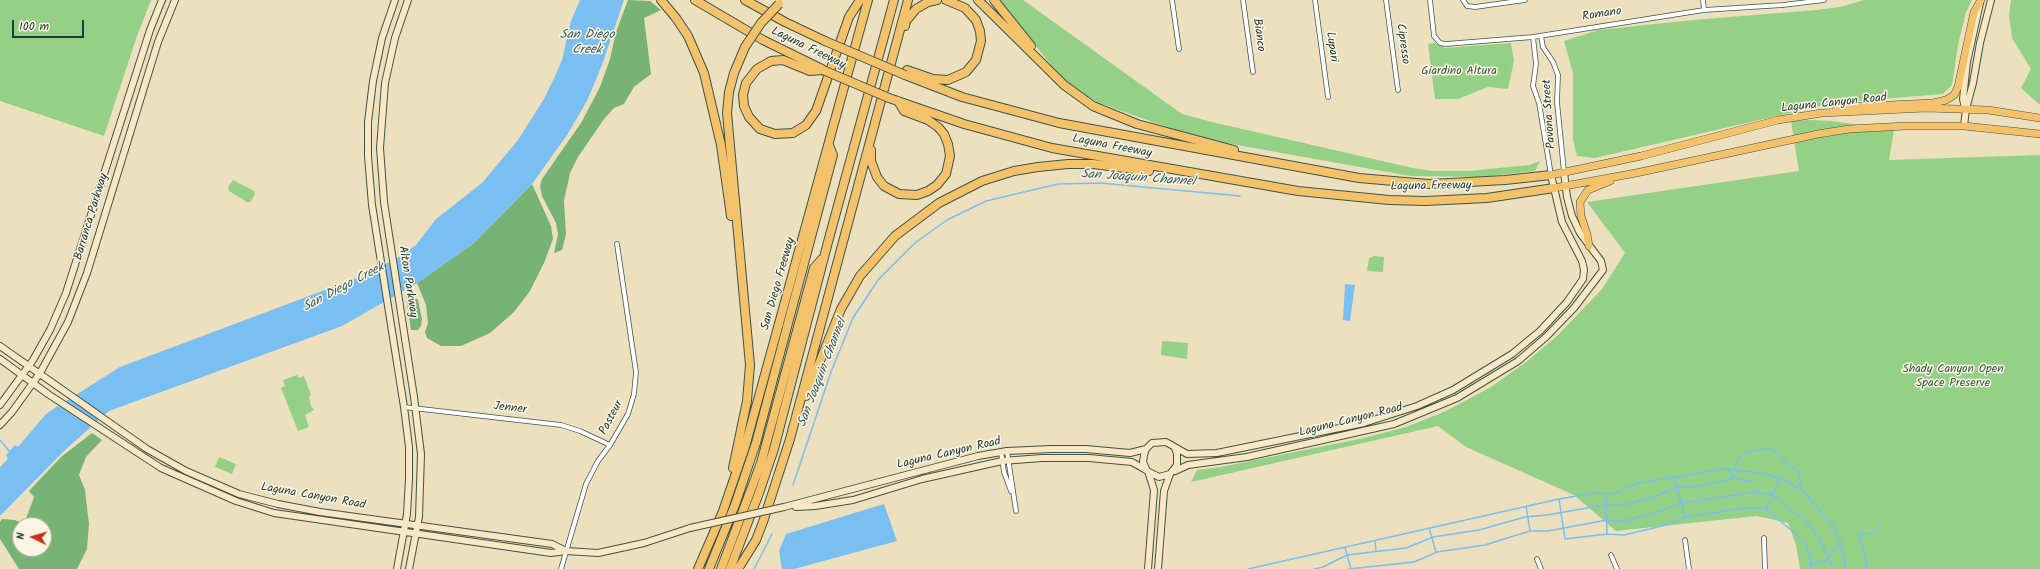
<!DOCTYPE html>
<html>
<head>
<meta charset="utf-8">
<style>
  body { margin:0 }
  #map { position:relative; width:2040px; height:569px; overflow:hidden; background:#ede0bf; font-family:Kalam,sans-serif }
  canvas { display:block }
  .north { position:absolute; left:12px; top:517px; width:40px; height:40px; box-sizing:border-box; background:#fcf5e5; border:1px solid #a4ab9e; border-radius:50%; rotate:275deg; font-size:11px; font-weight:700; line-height:16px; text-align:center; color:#1f3d34 }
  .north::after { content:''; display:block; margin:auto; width:14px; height:18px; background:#c8321e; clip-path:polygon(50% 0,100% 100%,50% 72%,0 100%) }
  .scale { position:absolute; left:12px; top:20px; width:72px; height:18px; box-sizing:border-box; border:2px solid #1f3d34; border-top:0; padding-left:5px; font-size:12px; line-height:14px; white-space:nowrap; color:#1f3d34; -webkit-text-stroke:3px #fcf5e5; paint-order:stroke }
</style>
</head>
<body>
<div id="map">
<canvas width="2040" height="569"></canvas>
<div class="north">N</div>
<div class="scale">100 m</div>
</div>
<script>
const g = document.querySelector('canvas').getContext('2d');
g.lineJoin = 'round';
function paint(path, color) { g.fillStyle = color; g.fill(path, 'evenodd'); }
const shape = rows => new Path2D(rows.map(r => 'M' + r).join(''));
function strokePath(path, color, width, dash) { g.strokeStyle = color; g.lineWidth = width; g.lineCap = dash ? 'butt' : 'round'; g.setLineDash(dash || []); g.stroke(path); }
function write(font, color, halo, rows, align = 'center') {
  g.font = font + ' Kalam,sans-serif'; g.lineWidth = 3; g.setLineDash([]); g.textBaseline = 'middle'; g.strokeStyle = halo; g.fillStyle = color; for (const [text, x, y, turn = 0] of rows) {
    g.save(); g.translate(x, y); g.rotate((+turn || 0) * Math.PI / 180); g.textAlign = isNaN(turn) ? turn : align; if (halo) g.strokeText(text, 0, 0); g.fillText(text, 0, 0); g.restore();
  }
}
const green = shape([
  [0,0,151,0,137,36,104,136,0,101],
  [999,0,1023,0,1182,114,1216,123,1413,168,1433,171,1469,171,1529,165,1540,161,1535,171,1482,177,1410,176,1226,143,1175,130,1097,102,1079,91,1059,75],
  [1864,0,1972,0,1966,12,1958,45,1952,85,1943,94,1833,103,1595,158,1577,156,1573,140,1573,73,1564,41,1598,30,1693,20,1816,10,1840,7],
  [2011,0,2040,0,2040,105,2021,88,2031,69,2012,38,2009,15],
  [1435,43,1445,48,1511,43,1514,61,1508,89,1488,87,1458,99,1435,99,1428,44],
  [1810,120,1832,121,1894,130,1889,160,2040,155,2040,569,1800,569,1796,545,1788,523,1757,516,1616,531,1574,495,1466,447,1438,426,1191,482,1197,470,1221,467,1364,438,1406,427,1446,411,1491,387,1526,362,1557,336,1602,289,1625,253,1587,202,1799,171,1791,121],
  [233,180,254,191,255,194,250,202,247,202,229,191,228,187],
  [1374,256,1384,257,1383,272,1367,271,1369,258],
  [1162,341,1188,343,1187,359,1161,355],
  [297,375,299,378,304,376,311,395,309,397,311,406,314,410,305,415,309,427,298,431,281,388,285,386,283,380],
  [219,457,236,464,232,474,215,467]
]);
const forest = shape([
  [628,0,650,1,661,10,644,18,651,74,634,87,624,104,614,108,604,119,578,157,570,173,564,201,566,234,562,250,554,253,558,234,556,223,542,196,540,186,542,179,581,123,600,87,610,59,616,32],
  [532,184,551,226,553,239,544,263,530,291,514,312,490,333,461,346,441,346,427,338,425,332,428,323,426,305,417,283,473,244],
  [412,295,418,300,422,319,421,326,418,330,411,330,406,296],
  [92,433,102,440,86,457,79,475,85,490,89,524,87,549,77,569,19,569,0,539,0,522,2,519,15,520,24,524,34,497,29,491,61,457],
  [20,525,44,525,44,549,20,549]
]);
const water = shape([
  [580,0,624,0,602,65,587,101,567,135,532,184,473,244,417,283,342,326,109,411,66,449,0,516,0,467,8,459,6,455,15,445,18,447,46,414,55,408,120,367,365,275,401,256,416,245,436,219,482,183,518,140,544,99,556,74,562,60,571,21],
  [1345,284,1355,285,1350,321,1343,320],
  [884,504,897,541,794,569,782,569,779,551,786,534]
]);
const stream = shape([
  [0,440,10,452],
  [1734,469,1739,458,1744,454,1752,451,1770,448,1798,472,1801,483,1798,487],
  [1729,470,1734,478],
  [1674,476,1685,517],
  [793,485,831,372,853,318,878,280,915,243,947,220,986,201,1058,184,1100,183,1240,196],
  [1606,494,1607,534],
  [1559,499,1565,539,1607,534,1624,535,1662,526,1685,517,1744,508,1765,508,1805,542,1810,557,1811,569],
  [1526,506,1530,531],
  [1766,509,1780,478],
  [1429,528,1436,552],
  [1859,534,1866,561,1867,569],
  [1860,535,1872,533,1880,525],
  [1375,541,1376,551],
  [1345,548,1351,569],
  [1811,564,1827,560,1840,544],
  [754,569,772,534],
  [1248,569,1559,499,1595,493,1613,494,1638,483,1725,469,1767,474,1785,480,1804,492,1832,524,1841,544,1846,569],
  [1314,569,1323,567,1347,555,1406,548,1433,537,1479,530,1525,517,1547,515,1604,505,1624,505,1654,497,1677,487,1695,487,1734,478,1753,482],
  [1349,569,1414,562,1437,552,1485,545,1530,531,1548,531,1607,520,1624,521,1661,511,1681,503,1755,492,1773,495,1806,522,1819,537,1833,569]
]);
const street = shape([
  [1172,0,1179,49],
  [1243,0,1253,72],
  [1315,0,1328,97],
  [1386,0,1398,90],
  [1430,0,1434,36,1440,43,1446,44,1533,37,1704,10,1783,5,1824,0],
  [1463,0,1467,6,1475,7,1525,0],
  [1703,0,1704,10],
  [1541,36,1543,47,1553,62,1558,75,1557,102,1564,172],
  [1533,37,1536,64,1533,86,1539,103,1551,175],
  [404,407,561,425,580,431,610,445],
  [1007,451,1016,511],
  [1001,452,1004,472,1011,491],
  [1764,538,1765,569],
  [1685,540,1689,569],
  [1611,555,1617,569],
  [1537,559,1541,569],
  [561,569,586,484,598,461,610,445,628,414,634,394,636,372,617,244]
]);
const secondary = shape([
  [395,0,382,38,373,81,368,122,368,156,372,205,404,407,409,447,409,479,407,514,397,569],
  [408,0,395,38,385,83,380,148,384,202,414,397,421,454,419,517,409,569],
  [1965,108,1963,99,1967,62,1980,3],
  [1964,126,1966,109,1973,83,1980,43,1991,0],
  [0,346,147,449,186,471,239,494,278,504,320,512,552,544,566,551],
  [0,359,48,394,161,468,236,501,274,513,551,553,566,551,598,553,644,543,690,528],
  [0,405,33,360,50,330,66,293,150,30,162,0],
  [0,425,12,412,40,373,68,322,87,273,158,42,175,0],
  [1175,448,1177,454,1177,465,1170,474,1159,477,1147,471,1143,462,1144,455,1146,449,1152,443,1166,442,1187,454,1217,453,1364,423,1417,406,1453,390,1512,354,1540,331,1567,302,1583,279,1584,270,1582,261,1562,222,1551,175],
  [1175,471,1188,465,1247,457,1394,424,1457,398,1518,361,1546,337,1574,308,1603,270,1601,261,1580,233,1572,216,1567,197,1564,172],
  [784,507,978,456,1007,451,1051,449,1086,449,1130,453,1146,449],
  [796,507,815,506,853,500,922,479,1002,461,1042,458,1089,458,1132,462,1146,470],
  [1148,569,1154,490,1149,474],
  [1158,569,1164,491,1170,474]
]);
const primary = shape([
  [1836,110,1846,107,1933,103,1946,100,1954,95,1958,87,1974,12,1981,0],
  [1551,175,1641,156,1778,120,1822,113,1926,108,1988,110,2040,118],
  [1554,188,1636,173,1818,134,1849,129,1906,126,1964,126,2040,134],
  [1589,246,1587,234,1581,216,1580,202,1588,190,1610,181]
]);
const highway = shape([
  [661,0,676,18,688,36,704,73,721,145,731,216],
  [695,0,763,40,822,69],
  [745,0,785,22,825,41],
  [978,0,1064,85,1093,106,1137,124,1234,150],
  [994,0,1031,46],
  [905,26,906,21,916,9,928,2,937,0],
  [823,70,810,71,783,60,771,61,757,69,746,83,743,95,744,106,749,117,760,129,775,134,793,133,806,125,816,111,849,17,860,0],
  [907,70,933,79,948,80,966,72,976,60,981,41,980,31,976,20,965,8,946,0],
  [905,75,962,97,1059,123,1359,178,1428,184,1450,183,1505,180,1551,175],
  [889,98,964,124,1052,148,1298,191,1389,200,1425,201,1487,198,1554,188],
  [871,150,871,161,877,177,884,186,899,194,917,195,928,191,937,185,946,174,950,156,948,144,944,134,938,127,928,120,904,111,898,101],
  [806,396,841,309,860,276,895,236,939,203,982,181,1014,171,1038,167,1068,164,1093,164,1149,171],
  [733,468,747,401,750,365,727,113,729,92,734,73,745,47],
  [698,569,723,511,745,447,868,0],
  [709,569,735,505,756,443,833,155,829,145],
  [721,569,761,463,814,268,822,259],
  [730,569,759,493,774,449,828,242,894,0],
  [738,569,756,540,763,522,790,439,908,0]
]);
const secondaryBridge = shape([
  [690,528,784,507]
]);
const highwayBridge = shape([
  [825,41,905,75],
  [745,47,761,23,779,4],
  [823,70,889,98]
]);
const streetNames = [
  ["Romano",1602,15,-9],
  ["Bianco",1258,35,82],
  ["Cipresso",1402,44,82],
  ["Lupari",1331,47,82],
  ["Laguna Freeway",808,49,26],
  ["Laguna Canyon Road",1834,104,-6],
  ["Pavona Street",1550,114,-94],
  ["Laguna Freeway",1112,147,11],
  ["Laguna Freeway",1431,187,-1],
  ["Barranca Parkway",92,217,-73],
  ["Alton Parkway",407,282,81],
  ["San Diego Freeway",779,284,-74],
  ["Jenner",510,409,7],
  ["Pasteur",612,418,-62],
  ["Laguna Canyon Road",1351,421,-14],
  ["Laguna Canyon Road",949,454,-13],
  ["Laguna Canyon Road",313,497,10]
];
const parkNames = [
  ["Giardino Altura",1459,72],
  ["Shady Canyon Open",1953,370],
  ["Space Preserve",1953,384]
];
const waterNames = [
  ["San Diego",587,36],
  ["Creek",587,51],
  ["San Joaquin Channel",1138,179,4],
  ["San Diego Creek",344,288,-28],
  ["San Joaquin Channel",823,373,-69]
];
paint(green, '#94d187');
paint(forest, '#77b374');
paint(water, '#7abff1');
strokePath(stream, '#7abff1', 1.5);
strokePath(street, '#3e5549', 5.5);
strokePath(secondary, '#3e5549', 8);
strokePath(primary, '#3e5549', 8);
strokePath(highway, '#3e5549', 10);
strokePath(street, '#fff', 4);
strokePath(secondary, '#fae7c3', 6);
strokePath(primary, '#f3c26a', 7);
strokePath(highway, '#f3c26a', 8);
strokePath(secondaryBridge, '#3e5549', 8, []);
strokePath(highwayBridge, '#3e5549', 10, []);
strokePath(secondaryBridge, '#fae7c3', 6);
strokePath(highwayBridge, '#f3c26a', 8);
write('12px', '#1f3d34', '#fcf5e5', streetNames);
write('12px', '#365b45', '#fcf5e5', parkNames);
write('italic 13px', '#365e63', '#fcf5e5', waterNames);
</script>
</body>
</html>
